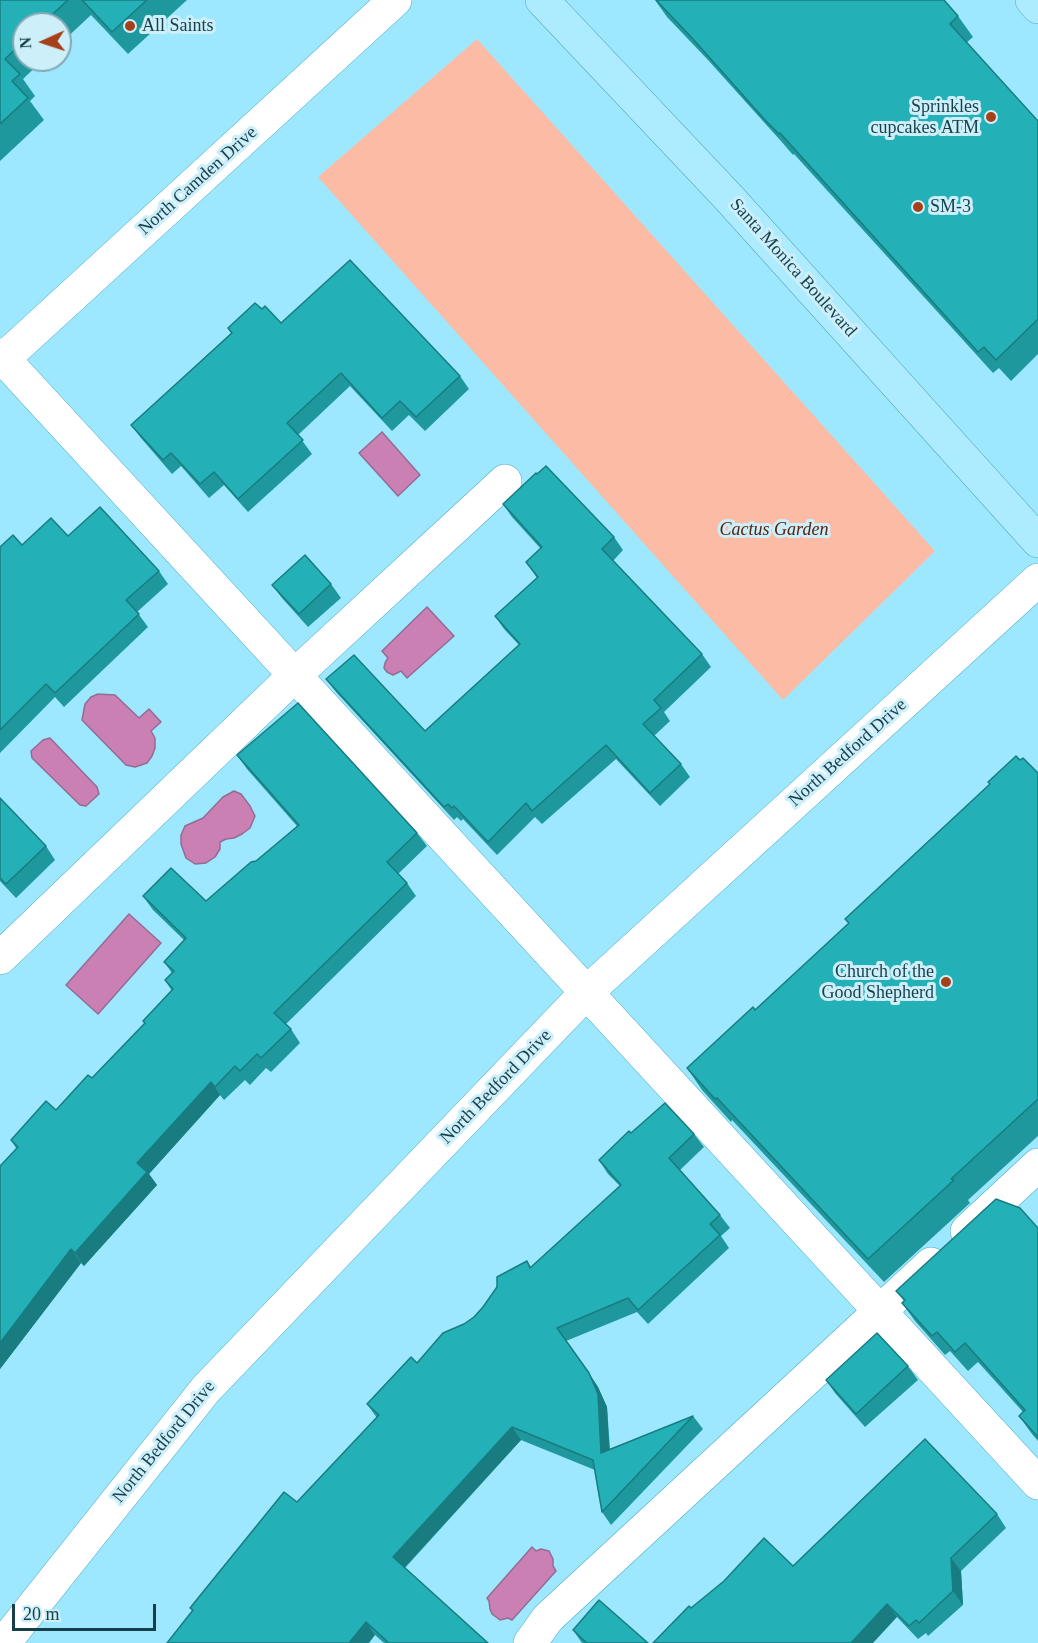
<!DOCTYPE html>
<html>
<head>
<meta charset="utf-8">
<style>
  body { margin:0 }
  #map { position:relative; width:1038px; height:1643px; overflow:hidden; background:#9ee8ff; font-family:Georgia,serif }
  canvas { display:block }
  .north { position:absolute; left:12px; top:12px; width:60px; height:60px; box-sizing:border-box; background:#cceffa; border:2px solid #84a9b4; border-radius:50%; rotate:267deg; font-size:16px; font-weight:700; line-height:24px; text-align:center; color:#173f4b }
  .north::after { content:''; display:block; margin:auto; width:21px; height:27px; background:#a64018; clip-path:polygon(50% 0,100% 100%,50% 72%,0 100%) }
  .scale { position:absolute; left:12px; top:1604px; width:144px; height:27px; box-sizing:border-box; border:3px solid #173f4b; border-top:0; padding-left:8px; font-size:18px; line-height:21px; white-space:nowrap; color:#173f4b; -webkit-text-stroke:4px #cceffa; paint-order:stroke }
</style>
</head>
<body>
<div id="map">
<canvas width="1038" height="1643"></canvas>
<div class="north">N</div>
<div class="scale">20 m</div>
</div>
<script>
const g = document.querySelector('canvas').getContext('2d');
g.lineJoin = 'round';
function paint(path, color) { g.fillStyle = color; g.fill(path, 'evenodd'); }
const shape = rows => new Path2D(rows.map(r => 'M' + r).join(''));
function strokePath(path, color, width, dash) { g.strokeStyle = color; g.lineWidth = width; g.lineCap = dash ? 'butt' : 'round'; g.setLineDash(dash || []); g.stroke(path); }
function write(font, color, halo, rows, align = 'center') {
  g.font = font + ' Georgia,serif'; g.lineWidth = 6; g.setLineDash([]); g.textBaseline = 'middle'; g.strokeStyle = halo; g.fillStyle = color; for (const [text, x, y, turn = 0] of rows) {
    g.save(); g.translate(x, y); g.rotate((+turn || 0) * Math.PI / 180); g.textAlign = isNaN(turn) ? turn : align; if (halo) g.strokeText(text, 0, 0); g.fillText(text, 0, 0); g.restore();
  }
}
const green = shape([
  [477,39,935,551,783,700,318,177]
]);
const water = shape([
  [382,432,420,475,398,496,359,453,382,432],
  [427,607,454,636,407,678,401,671,393,675,387,672,384,668,385,663,388,658,382,651,427,607],
  [98,694,115,695,139,718,149,709,161,722,151,731,155,738,155,748,152,756,147,763,135,767,126,765,82,720,85,704,91,697,98,694],
  [50,738,97,787,99,794,86,806,80,805,32,758,31,751,43,740,50,738],
  [234,791,241,794,250,806,255,816,250,828,242,834,234,838,226,839,220,842,220,849,215,857,206,863,195,864,186,858,181,844,181,835,185,826,203,818,223,797,234,791],
  [129,914,161,943,98,1014,66,985,129,914],
  [532,1547,536,1551,541,1549,549,1551,553,1559,553,1566,556,1571,512,1620,508,1618,500,1620,492,1614,490,1609,489,1601,487,1598,532,1547]
]);
const minor = shape([
  [0,355,1038,1483],
  [0,362,395,0],
  [0,958,295,675,505,481],
  [967,1231,1038,1165],
  [4,1643,206,1389,586,993,1038,580],
  [530,1643,548,1618,931,1264]
]);
const major = shape([
  [542,0,730,199,1038,541],
  [1032,0,1038,7]
]);
const wall = shape([
  [0,0,187,0,128,54,91,15,60,44,60,24,24,24,24,60,43,60,23,79,35,96,30,101,44,120,0,161],
  [655,0,944,0,958,16,973,37,966,43,1038,121,1038,354,1011,381,999,368,993,373,794,154,793,155,780,140,708,60,667,17],
  [262,309,281,323,460,376,469,389,425,431,409,415,392,431,350,386,298,435,312,454,248,512,224,485,209,498,181,466,172,474,141,438,131,425,231,333,228,328],
  [503,504,614,537,623,550,613,561,702,654,711,667,664,712,670,721,654,736,681,764,690,777,660,806,616,759,542,824,535,817,497,855,463,819,461,821,457,817,454,820,336,692,326,679,425,731,519,645,504,629,495,616,537,578,526,562,541,549,512,517],
  [68,536,159,571,168,584,137,612,148,627,64,707,55,697,0,753,0,547,22,545],
  [331,584,341,598,308,627,282,598,272,585],
  [237,755,417,833,427,846,398,874,407,883,416,896,286,1024,291,1029,300,1043,271,1072,266,1068,250,1085,245,1080,224,1100,220,1095,149,1174,157,1185,84,1266,81,1263,0,1369,16,1148,11,1140,56,1110,92,1078,145,1024,143,1021,172,991,165,980,172,973,164,962,184,940,153,910,143,896,206,901,256,861,297,826,247,769],
  [1020,760,1038,773,1038,1136,968,1200,970,1203,884,1282,732,1120,731,1122,702,1090,687,1068,755,1010,849,924,845,919],
  [0,798,46,846,55,860,16,898,0,881],
  [631,1133,694,1134,704,1147,680,1170,720,1215,730,1228,721,1236,729,1248,648,1324,637,1312,566,1341,598,1387,607,1407,610,1449,693,1416,703,1429,611,1525,602,1512,595,1470,521,1440,405,1568,488,1643,384,1643,375,1635,192,1611,190,1608,297,1502,377,1418,367,1404,464,1324,474,1317,527,1261,531,1267,620,1186,608,1174,599,1160],
  [1038,1228,1038,1441,1032,1434,1019,1416,1023,1412,978,1362,968,1371,950,1351,945,1355,915,1321,902,1303,904,1301,896,1291],
  [908,1366,918,1380,865,1427,835,1393,826,1380],
  [997,1514,1006,1528,961,1571,963,1605,928,1636,926,1633,918,1639,897,1617,691,1608,793,1566],
  [573,1630,648,1643,582,1643]
]);
const shadedWall = shape([
  [211,1082,220,1095,149,1174,157,1185,84,1266,75,1253,137,1163],
  [71,1249,81,1263,0,1369,0,1343],
  [589,1373,598,1387,607,1407,610,1466,601,1453],
  [512,1427,521,1440,402,1570,393,1557],
  [951,1558,961,1571,963,1605,953,1591],
  [887,1604,897,1617,873,1643,851,1643],
  [366,1622,375,1635,369,1643,349,1643]
]);
const building = shape([
  [0,0,68,0,42,24,24,24,24,41,5,59,20,74,12,81,28,98,0,124,0,0],
  [82,0,147,0,112,32,82,0],
  [656,0,944,0,958,16,950,24,1038,121,1038,319,996,360,984,347,978,352,780,133,779,134,765,120,693,39,656,0],
  [350,260,460,376,416,417,400,401,382,418,341,373,287,423,303,440,238,499,214,472,200,484,171,453,163,460,131,425,232,333,228,328,255,303,262,309,265,306,281,323,350,260],
  [546,466,614,537,602,549,702,654,654,700,661,708,643,724,681,764,650,793,606,745,532,811,526,803,488,842,454,806,452,808,448,804,444,807,326,679,354,655,425,731,520,644,495,616,538,577,526,562,542,547,503,504,536,473,537,474,546,466],
  [100,507,159,571,126,600,139,614,55,693,46,684,0,730,0,547,13,535,22,545,51,518,68,536,100,507],
  [305,555,331,584,299,614,272,585,305,555],
  [298,703,417,833,387,862,407,883,274,1013,291,1029,261,1058,257,1054,240,1071,235,1066,215,1087,211,1082,137,1163,147,1172,75,1253,71,1249,0,1343,0,1166,18,1147,11,1140,46,1101,56,1110,88,1075,92,1078,145,1023,143,1021,173,989,165,980,174,971,164,962,186,938,143,896,171,868,206,901,251,862,256,861,299,825,237,755,298,703],
  [1016,756,1020,760,1023,758,1038,773,1038,1099,951,1179,954,1180,868,1259,717,1098,715,1099,687,1068,753,1007,755,1010,849,923,845,919,990,784,988,782,1016,756],
  [0,798,46,846,6,884,0,878,0,798],
  [665,1103,694,1134,669,1158,720,1215,710,1224,720,1235,638,1310,628,1298,557,1328,589,1373,598,1394,601,1453,693,1416,602,1512,593,1460,512,1427,393,1557,488,1643,389,1643,366,1622,349,1643,167,1643,193,1610,190,1608,284,1492,297,1502,379,1415,367,1404,411,1357,417,1363,443,1333,464,1324,474,1317,483,1307,497,1287,497,1277,527,1261,530,1268,621,1185,599,1160,629,1131,631,1133,665,1103],
  [996,1199,1020,1208,1038,1228,1038,1437,1019,1416,1025,1410,965,1343,955,1352,937,1332,932,1336,902,1303,905,1300,896,1291,996,1199],
  [877,1333,908,1366,856,1414,826,1380,877,1333],
  [925,1439,997,1514,951,1558,953,1591,919,1623,916,1620,909,1626,887,1604,851,1643,653,1643,689,1606,691,1608,724,1581,764,1538,793,1566,925,1439],
  [599,1600,648,1643,587,1643,573,1630,599,1600]
]);
const markers = [
  [130,26,6,"#a64018"],
  [991,117,6,"#a64018"],
  [918,207,6,"#a64018"],
  [946,982,6,"#a64018"]
];
const poiNames = [
  ["All Saints",142,26],
  ["Sprinkles",979,107,"right"],
  ["cupcakes ATM",979,128,"right"],
  ["SM-3",930,207],
  ["Church of the",934,972,"right"],
  ["Good Shepherd",934,993,"right"]
];
const streetNames = [
  ["North Camden Drive",198,181,-42],
  ["Santa Monica Boulevard",793,268,48],
  ["North Bedford Drive",848,753,-42],
  ["North Bedford Drive",496,1087,-46],
  ["North Bedford Drive",164,1442,-51]
];
const parkNames = [
  ["Cactus Garden",774,530]
];
paint(green, '#fcbba5');
paint(water, '#ca80b2');
strokePath(water, '#946c93', 1.5);
strokePath(minor, '#49aac6', 34);
strokePath(major, '#55a6bf', 34);
strokePath(minor, '#fff', 33);
strokePath(major, '#adebfe', 33);
paint(wall, '#1e989d');
paint(shadedWall, '#187c80');
paint(building, '#23b1b7');
strokePath(building, '#187c80', 1.5);
for (const [x, y, r, color] of markers) { const dot = new Path2D(); dot.arc(x, y, r, 0, 2 * Math.PI); g.fillStyle = color; g.fill(dot); strokePath(dot, '#cceffa', 2); }
write('18px', '#173f4b', '#cceffa', poiNames, 'left');
write('18px', '#173f4b', '#cceffa', streetNames);
write('italic 18px', '#58220f', '#cceffa', parkNames);
</script>
</body>
</html>
